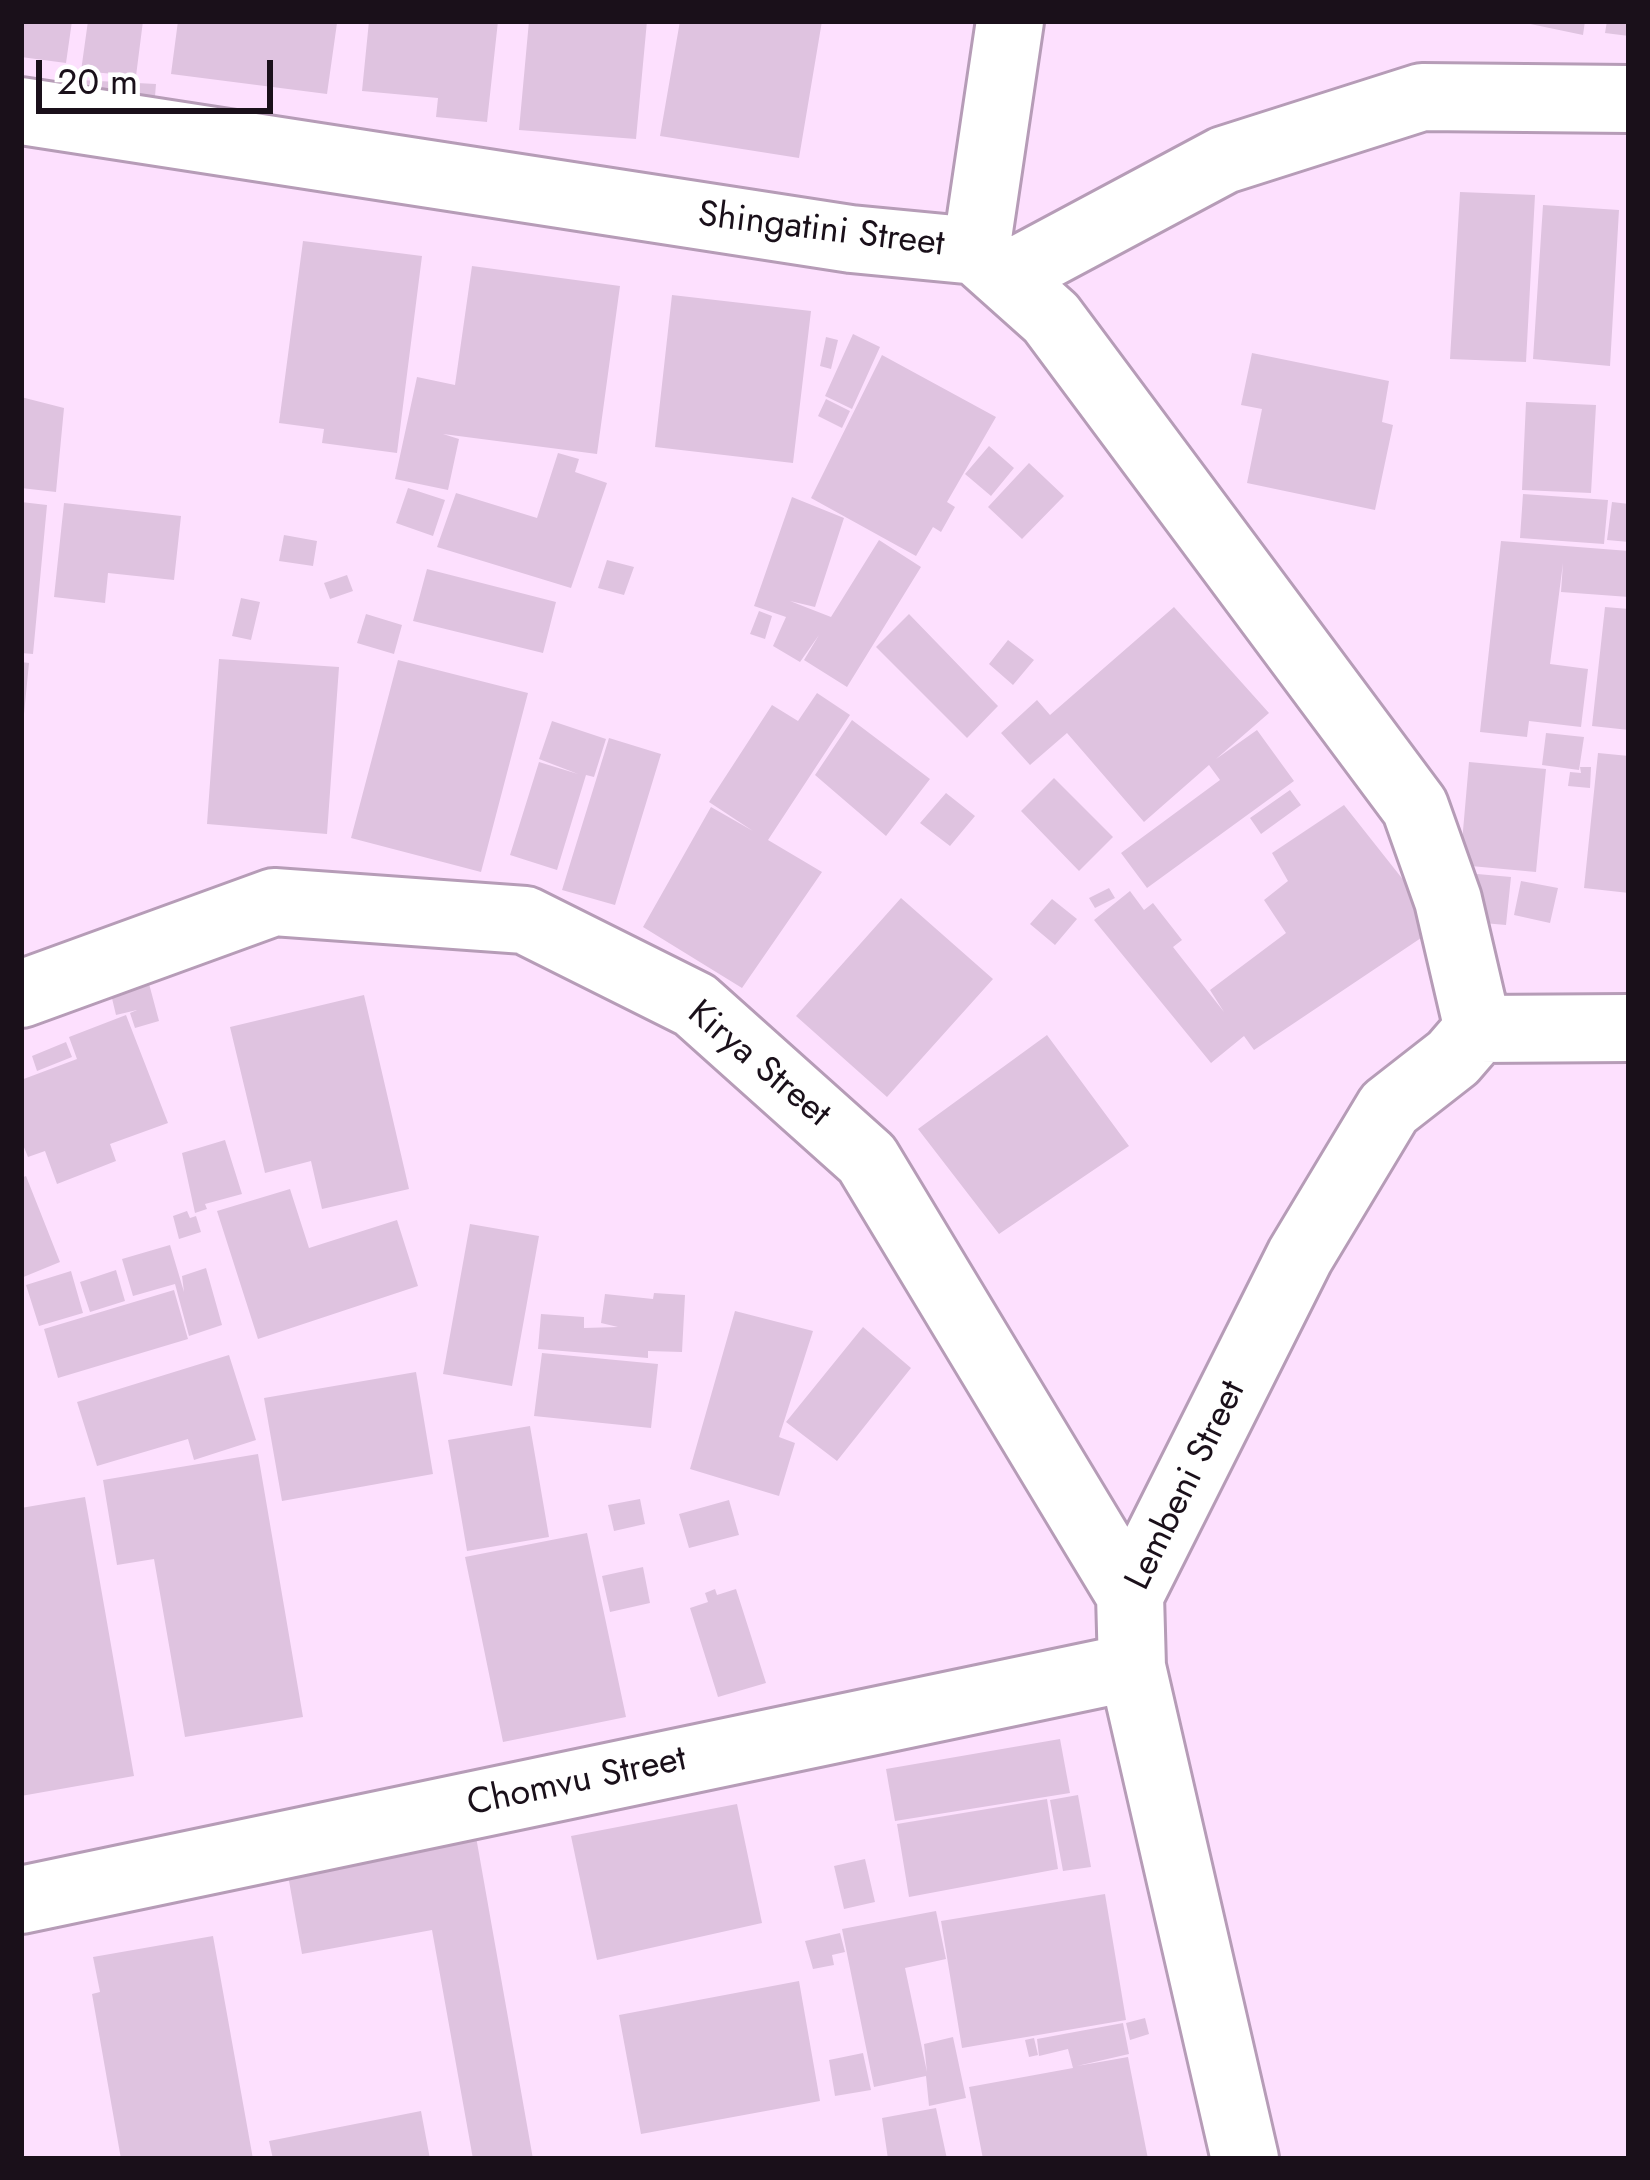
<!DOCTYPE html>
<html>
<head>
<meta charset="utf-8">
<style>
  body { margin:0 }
  #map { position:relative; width:1650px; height:2180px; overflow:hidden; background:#fde0fe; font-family:Jost,sans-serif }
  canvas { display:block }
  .frame { position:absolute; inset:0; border:24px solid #1a101a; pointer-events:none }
  .scale { position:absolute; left:36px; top:60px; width:237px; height:54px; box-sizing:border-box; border:6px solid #1a101a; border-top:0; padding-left:15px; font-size:36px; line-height:42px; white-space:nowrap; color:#1a101a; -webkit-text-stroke:9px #fff; paint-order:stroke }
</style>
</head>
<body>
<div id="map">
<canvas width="1650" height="2180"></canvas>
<div class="frame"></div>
<div class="scale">20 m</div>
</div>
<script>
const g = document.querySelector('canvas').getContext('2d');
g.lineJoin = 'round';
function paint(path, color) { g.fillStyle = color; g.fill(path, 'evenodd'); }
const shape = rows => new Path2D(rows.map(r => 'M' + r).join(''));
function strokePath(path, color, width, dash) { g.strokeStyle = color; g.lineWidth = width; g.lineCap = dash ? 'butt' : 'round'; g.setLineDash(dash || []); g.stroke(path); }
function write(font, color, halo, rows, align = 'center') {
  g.font = font + ' Jost,sans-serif'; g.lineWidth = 12; g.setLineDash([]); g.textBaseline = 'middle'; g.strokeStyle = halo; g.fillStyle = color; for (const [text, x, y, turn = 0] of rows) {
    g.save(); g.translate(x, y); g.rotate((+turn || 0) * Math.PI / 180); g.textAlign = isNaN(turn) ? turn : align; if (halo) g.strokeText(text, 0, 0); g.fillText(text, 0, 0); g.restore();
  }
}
const building = shape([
  [21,21,72,21,66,63,21,57],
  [88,21,143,21,136,76,81,71],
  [178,21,337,23,327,94,171,74],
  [369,21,498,21,487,122,436,117,438,98,362,91],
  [529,21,647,21,636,139,519,130],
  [680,21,822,21,799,158,660,136],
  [1516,21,1585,21,1583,35],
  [1607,21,1629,21,1629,36,1605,33],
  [80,80,156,84,153,121,78,117],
  [1460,192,1535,195,1526,362,1450,359],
  [1543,205,1619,210,1610,366,1533,359],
  [303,241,422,256,397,453,322,443,324,429,279,423],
  [472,266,620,286,597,454,443,434,459,439,448,490,395,479,417,377,455,385],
  [672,295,811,311,793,463,655,447],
  [853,334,880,347,852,409,825,396],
  [826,337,838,340,831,369,820,366],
  [1252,353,1389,381,1382,422,1393,425,1375,510,1247,483,1262,409,1241,405],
  [882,355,996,417,947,502,955,507,941,532,933,527,916,556,811,498],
  [21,397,64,408,56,492,21,488],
  [826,399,850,411,842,428,818,416],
  [1526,402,1596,405,1591,493,1522,490],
  [989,446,1014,468,991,496,965,474],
  [558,453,579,459,575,472,607,483,571,588,437,547,456,493,537,518],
  [1029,463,1064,496,1022,539,988,507],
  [408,488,445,500,433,536,396,523],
  [1523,494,1608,500,1604,544,1520,538],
  [792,497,844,518,815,607,790,601,831,617,879,540,921,567,847,687,804,660,819,635,800,662,773,646,786,617,754,606],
  [21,502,47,505,33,654,21,653],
  [1612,502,1629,504,1629,542,1607,540],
  [64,503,181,516,174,580,108,573,105,603,54,597],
  [284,535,317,541,313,566,279,561],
  [1501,541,1629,551,1629,597,1561,592,1563,563,1550,664,1588,669,1581,727,1529,721,1527,737,1480,732],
  [607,560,634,567,624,595,598,588],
  [427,569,556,602,543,653,413,621],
  [347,575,353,591,330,599,324,583],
  [241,598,260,602,251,640,232,636],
  [1174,607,1269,713,1216,759,1257,730,1294,781,1147,888,1121,853,1220,780,1209,765,1144,822,1067,733,1030,765,1001,733,1037,700,1050,715],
  [1605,607,1629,609,1629,730,1592,726],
  [759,611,772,616,765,639,750,634],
  [366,614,402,625,394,654,357,643],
  [909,614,998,706,967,738,876,647],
  [1008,640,1034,660,1013,685,989,664],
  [219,659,339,667,327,834,207,824],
  [398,660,528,693,481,872,351,838],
  [21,662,29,663,24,714,21,714],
  [817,693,850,715,768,840,822,872,742,988,643,927,711,807,753,831,709,802,772,705,798,721],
  [852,720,930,779,886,836,815,775],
  [552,721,606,739,594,777,586,775,557,870,510,855,539,762,578,774,539,759],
  [1546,733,1584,737,1579,770,1542,765],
  [609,738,661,754,615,905,562,890],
  [1598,753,1629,756,1629,893,1584,888],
  [1469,762,1546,769,1536,872,1460,865],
  [1580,767,1591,767,1590,788,1568,786,1570,772,1581,773],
  [1054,778,1113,837,1079,871,1021,811],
  [1290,790,1301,805,1261,834,1250,818],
  [946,793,975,816,950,846,920,823],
  [1344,805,1416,896,1421,938,1254,1050,1244,1036,1211,1063,1094,920,1130,891,1144,910,1153,903,1182,940,1173,947,1224,1012,1210,990,1286,933,1264,900,1288,881,1272,853],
  [1466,873,1511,877,1506,925,1461,921],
  [1521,881,1558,888,1550,923,1514,915],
  [1109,888,1115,898,1095,908,1089,898],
  [901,898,993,979,887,1097,796,1016],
  [1052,899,1077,919,1055,945,1030,924],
  [148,980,159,1021,135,1028,130,1013,137,1010,116,1015,110,990],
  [364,995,409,1189,322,1209,311,1161,265,1173,230,1027],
  [126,1015,168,1123,110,1144,116,1161,57,1184,45,1151,28,1157,21,1140,21,1080,77,1059,69,1037],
  [1047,1035,1129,1146,999,1234,918,1129],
  [66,1042,72,1057,37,1071,32,1056],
  [225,1140,242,1194,205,1204,207,1209,195,1213,182,1153],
  [26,1176,60,1262,21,1278,21,1178],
  [290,1189,309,1248,397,1220,418,1286,258,1339,217,1211],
  [187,1211,190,1218,196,1216,201,1232,179,1239,173,1216],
  [470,1224,539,1236,512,1386,443,1374],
  [170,1245,184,1292,182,1276,206,1268,222,1325,189,1336,175,1284,133,1296,122,1259],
  [116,1270,125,1301,90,1312,80,1282],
  [71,1271,83,1313,39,1326,26,1285],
  [174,1290,188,1339,58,1378,44,1329],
  [654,1293,685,1295,682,1352,648,1351,648,1358,538,1349,541,1314,584,1317,584,1328,618,1327,601,1323,605,1294,653,1299],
  [735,1311,813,1331,779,1437,795,1443,779,1496,690,1469],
  [863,1327,911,1368,837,1461,786,1422],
  [542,1353,658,1364,651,1428,534,1416],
  [229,1355,256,1440,194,1460,188,1439,97,1466,77,1402],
  [416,1372,433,1474,282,1501,264,1398],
  [530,1426,549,1537,467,1551,448,1440],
  [258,1454,303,1717,185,1737,154,1559,117,1565,103,1480],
  [85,1497,134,1776,21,1796,21,1508],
  [640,1499,645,1524,614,1531,608,1505],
  [729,1500,739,1535,689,1548,679,1514],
  [587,1533,626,1717,503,1742,465,1557],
  [643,1567,650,1603,610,1612,602,1576],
  [715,1589,717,1595,736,1589,766,1683,718,1697,690,1608,708,1602,705,1593],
  [1060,1739,1070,1793,895,1821,886,1769],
  [1078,1795,1091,1867,1063,1871,1050,1800],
  [1047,1799,1058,1869,909,1897,897,1824],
  [737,1804,762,1923,597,1960,571,1836],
  [475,1831,533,2159,473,2159,432,1930,302,1954,286,1864],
  [865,1859,875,1902,844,1909,834,1866],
  [1105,1894,1126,2020,962,2048,941,1921],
  [936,1911,946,1959,905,1968,927,2072,924,2044,953,2037,966,2098,929,2106,926,2076,874,2087,842,1929],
  [840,1933,845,1952,832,1955,834,1965,813,1969,805,1941],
  [213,1936,253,2159,121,2159,92,1994,100,1992,93,1957],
  [799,1981,820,2101,641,2134,619,2015],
  [1145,2018,1149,2034,1130,2040,1126,2023],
  [1123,2023,1129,2054,1077,2066,1128,2057,1148,2159,983,2159,969,2087,1073,2068,1068,2049,1039,2056,1037,2039],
  [1034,2038,1038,2055,1029,2057,1025,2040],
  [863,2053,871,2090,835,2096,829,2060],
  [936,2108,947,2159,888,2159,882,2118],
  [421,2111,430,2159,273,2159,269,2141]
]);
const minor = shape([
  [21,111,851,239,976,251,1051,318,1415,807,1448,900,1478,1029],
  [976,251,1010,21],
  [1007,276,1224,160,1422,97,1629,99],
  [21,994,274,902,525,920,695,1005,867,1159,1130,1595],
  [21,1900,1132,1667],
  [1245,2159,1132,1667,1130,1595,1300,1256,1389,1108,1453,1058,1478,1029,1629,1028]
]);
const streetNames = [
  ["Shingatini Street",821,231,7],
  ["Kirya Street",758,1065,40],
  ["Lembeni Street",1187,1486,-64],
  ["Chomvu Street",577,1783,-12]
];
paint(building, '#dfc3e0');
strokePath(minor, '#b69cb7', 72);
strokePath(minor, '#fff', 66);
write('36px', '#1a101a', '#fff', streetNames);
</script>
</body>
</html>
